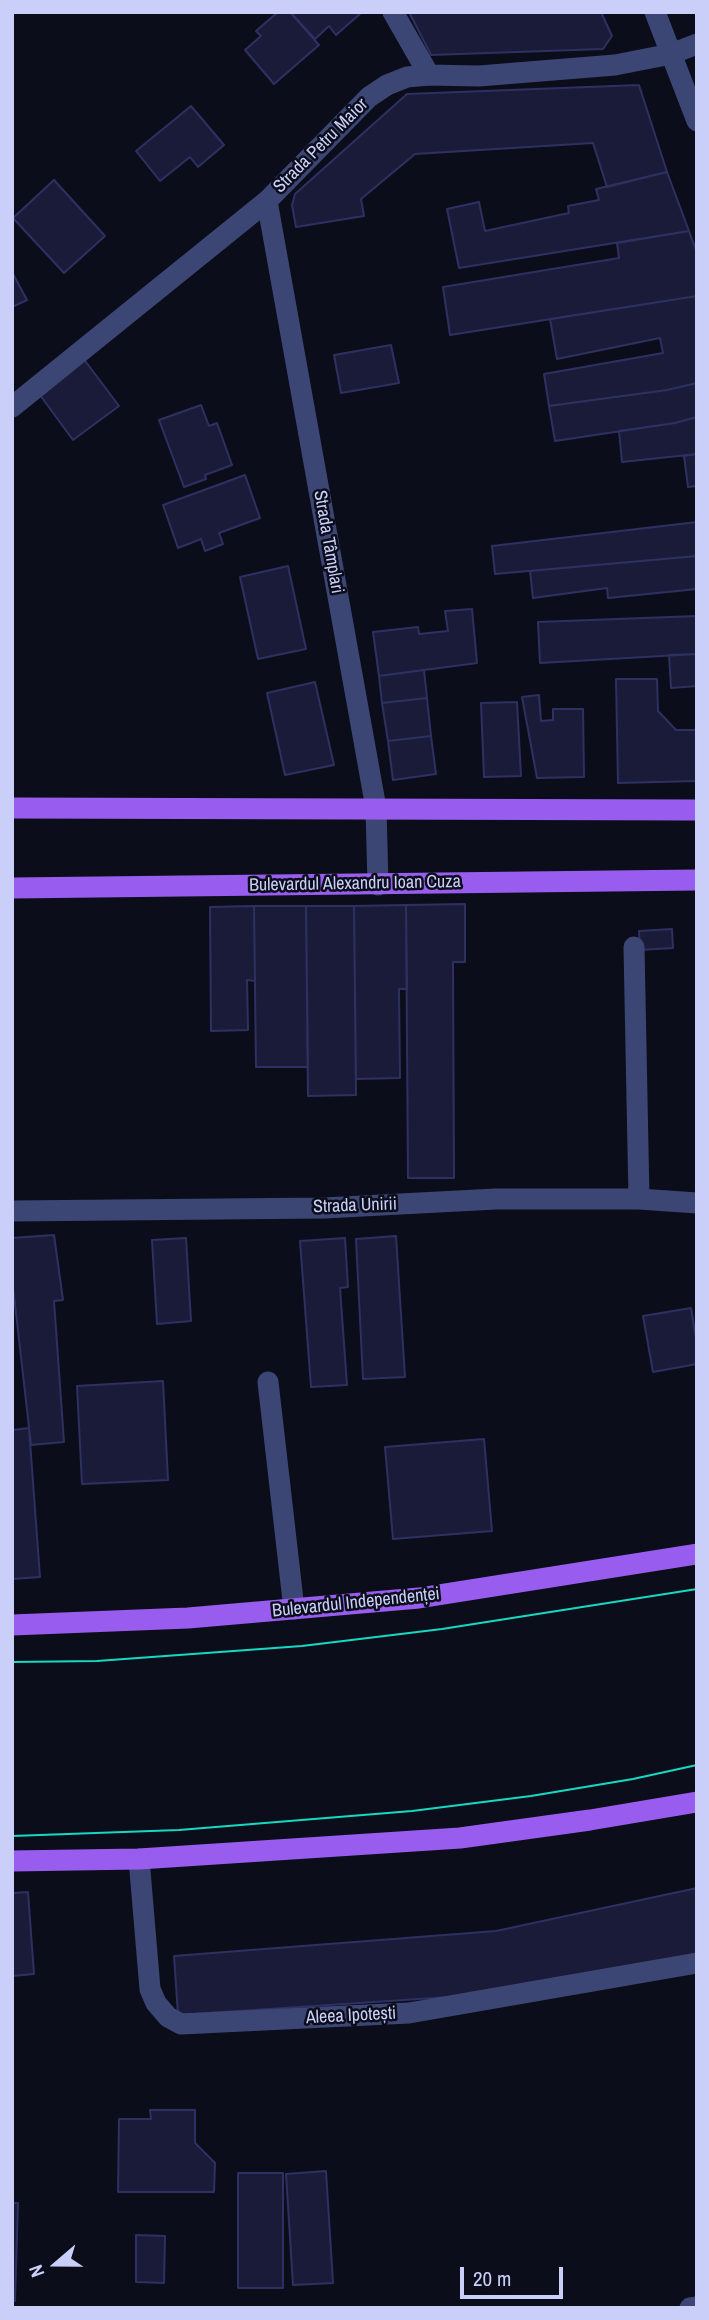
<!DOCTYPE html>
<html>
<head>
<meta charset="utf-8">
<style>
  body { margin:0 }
  #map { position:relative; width:709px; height:2320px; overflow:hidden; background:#0c0d1a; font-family:"Archivo Narrow",sans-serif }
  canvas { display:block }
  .frame { position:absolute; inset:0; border:14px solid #cacff9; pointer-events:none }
  .north { position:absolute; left:21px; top:2229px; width:70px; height:70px; -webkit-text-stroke:5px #0c0d1a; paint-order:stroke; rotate:250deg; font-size:19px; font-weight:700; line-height:28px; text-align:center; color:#cacff9 }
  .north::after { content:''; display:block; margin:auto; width:24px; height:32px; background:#cacff9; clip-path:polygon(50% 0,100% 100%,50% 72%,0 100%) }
  .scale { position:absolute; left:460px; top:2267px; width:103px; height:32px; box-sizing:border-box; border:4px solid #cacff9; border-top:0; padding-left:9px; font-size:21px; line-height:24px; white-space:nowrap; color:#cacff9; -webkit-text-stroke:5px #0c0d1a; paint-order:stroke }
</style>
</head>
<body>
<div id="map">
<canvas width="709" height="2320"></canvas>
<div class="frame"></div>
<div class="north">N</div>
<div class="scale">20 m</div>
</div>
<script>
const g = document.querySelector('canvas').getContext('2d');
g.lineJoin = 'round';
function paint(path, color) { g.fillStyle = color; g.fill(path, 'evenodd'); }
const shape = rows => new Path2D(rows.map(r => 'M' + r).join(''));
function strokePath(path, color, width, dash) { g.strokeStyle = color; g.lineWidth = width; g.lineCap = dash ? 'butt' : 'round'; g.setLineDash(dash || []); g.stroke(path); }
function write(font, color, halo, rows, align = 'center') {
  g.font = font + ' "Archivo Narrow",sans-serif'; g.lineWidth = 5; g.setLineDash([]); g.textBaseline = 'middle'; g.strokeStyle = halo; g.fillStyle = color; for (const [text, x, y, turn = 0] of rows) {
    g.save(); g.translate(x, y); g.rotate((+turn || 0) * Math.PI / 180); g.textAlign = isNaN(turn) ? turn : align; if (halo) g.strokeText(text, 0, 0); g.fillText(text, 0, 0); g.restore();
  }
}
const building = shape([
  [278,12,290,12,319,45,274,84,245,50,261,36,256,31,278,12],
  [290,12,360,12,361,13,336,35,329,26,315,39,290,12],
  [409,12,601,12,612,36,603,49,431,55,409,12],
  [639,85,667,172,607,187,593,143,415,154,361,199,364,216,296,227,292,205,295,194,407,94,639,85],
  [191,106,224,145,198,167,190,157,160,181,136,151,191,106],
  [667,172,689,231,459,268,447,209,479,202,485,231,569,213,568,206,599,200,596,189,667,172],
  [54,180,105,236,64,273,13,218,54,180],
  [689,231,697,253,697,296,450,335,443,287,619,258,617,243,689,231],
  [12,272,27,300,12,307,12,272],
  [697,296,697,383,667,390,549,406,544,374,663,353,660,338,557,359,550,319,697,296],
  [391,345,399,383,341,393,334,355,391,345],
  [83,358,119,406,73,440,37,391,83,358],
  [697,383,697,417,675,423,555,441,549,406,667,390,697,383],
  [201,405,209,426,217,423,232,465,205,475,206,479,184,487,159,420,201,405],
  [697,417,697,454,622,462,619,431,675,423,697,417],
  [697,454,697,486,688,487,684,456,697,454],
  [245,475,260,518,219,533,223,544,205,551,201,539,178,548,163,505,245,475],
  [697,522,697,556,495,574,492,546,697,522],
  [697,556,697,589,608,598,607,588,533,598,530,571,697,556],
  [288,566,306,649,258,659,240,577,288,566],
  [472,609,477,663,379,676,373,632,418,627,419,634,448,631,445,611,472,609],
  [697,616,697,654,540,663,538,622,697,616],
  [697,654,697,686,671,688,669,655,697,654],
  [424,670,427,698,382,703,379,676,424,670],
  [616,679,657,679,658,711,676,730,697,730,697,781,618,783,616,679],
  [315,682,334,765,285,775,267,693,315,682],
  [539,695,541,721,553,720,553,709,583,709,584,777,537,778,522,697,539,695],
  [427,698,431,736,388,741,382,703,427,698],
  [517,702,521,776,484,777,481,703,517,702],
  [431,736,436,774,393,780,388,741,431,736],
  [465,904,465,962,453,962,454,1178,408,1178,406,905,465,904],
  [406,905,407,989,399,989,400,1078,356,1079,354,906,406,905],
  [254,906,306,906,308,1067,256,1067,254,906],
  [254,906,255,981,247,980,248,1030,211,1031,210,907,254,906],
  [306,906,354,906,356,1095,308,1096,306,906],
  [672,929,673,948,640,950,639,931,672,929],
  [54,1235,63,1300,54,1301,64,1442,31,1445,12,1278,12,1238,54,1235],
  [396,1236,405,1377,363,1379,356,1239,396,1236],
  [186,1238,191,1321,157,1324,152,1240,186,1238],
  [345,1238,348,1287,340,1288,347,1385,311,1387,300,1241,345,1238],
  [691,1308,697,1344,697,1364,653,1372,643,1316,691,1308],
  [163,1381,168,1480,82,1484,77,1386,163,1381],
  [29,1428,40,1577,12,1579,12,1430,29,1428],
  [484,1439,492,1531,393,1539,385,1447,484,1439],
  [697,1888,697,1955,510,1993,178,2015,174,1956,496,1931,697,1888],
  [28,1892,34,1974,12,1976,12,1893,28,1892],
  [150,2110,195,2110,195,2143,215,2163,214,2192,118,2192,119,2119,151,2119,150,2110],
  [326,2171,333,2283,293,2285,286,2174,326,2171],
  [238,2173,283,2173,283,2288,238,2288,238,2173],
  [12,2203,18,2203,15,2301,12,2301,12,2203],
  [136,2235,165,2236,164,2283,136,2282,136,2235]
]);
const minor = shape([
  [393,12,429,75],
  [655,12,697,121],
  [267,201,376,808,378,885],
  [12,407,267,201,369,97,387,85,407,77,429,75,479,76,615,65,671,54,697,44],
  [634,947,639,1199],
  [12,1211,324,1208,496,1199,639,1199,697,1203],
  [268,1382,294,1609],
  [139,1859,150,1989,156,2003,168,2017,181,2024,409,2013,697,1963],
  [690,2308,697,2307]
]);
const major = shape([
  [12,808,697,810],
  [12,888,697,880],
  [12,1625,188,1618,419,1598,697,1554],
  [12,1861,139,1859,460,1838,590,1820,697,1802]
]);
const tram = shape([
  [12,1662,97,1661,302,1646,442,1629,697,1589],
  [12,1836,179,1830,412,1811,531,1796,633,1779,697,1765]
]);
const streetNames = [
  ["Strada Petru Maior",321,146,-45],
  ["Strada Tâmplari",328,542,80],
  ["Bulevardul Alexandru Ioan Cuza",355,884,-1],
  ["Strada Unirii",355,1206,-2],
  ["Bulevardul Independenței",356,1603,-6],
  ["Aleea Ipotești",351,2016,-3]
];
paint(building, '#1a1b38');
strokePath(building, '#2f3062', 2);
strokePath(minor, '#3c4674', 21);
strokePath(major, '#985dee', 21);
strokePath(tram, '#17d9c2', 2);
write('18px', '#cacff9', '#0c0d1a', streetNames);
</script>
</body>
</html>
